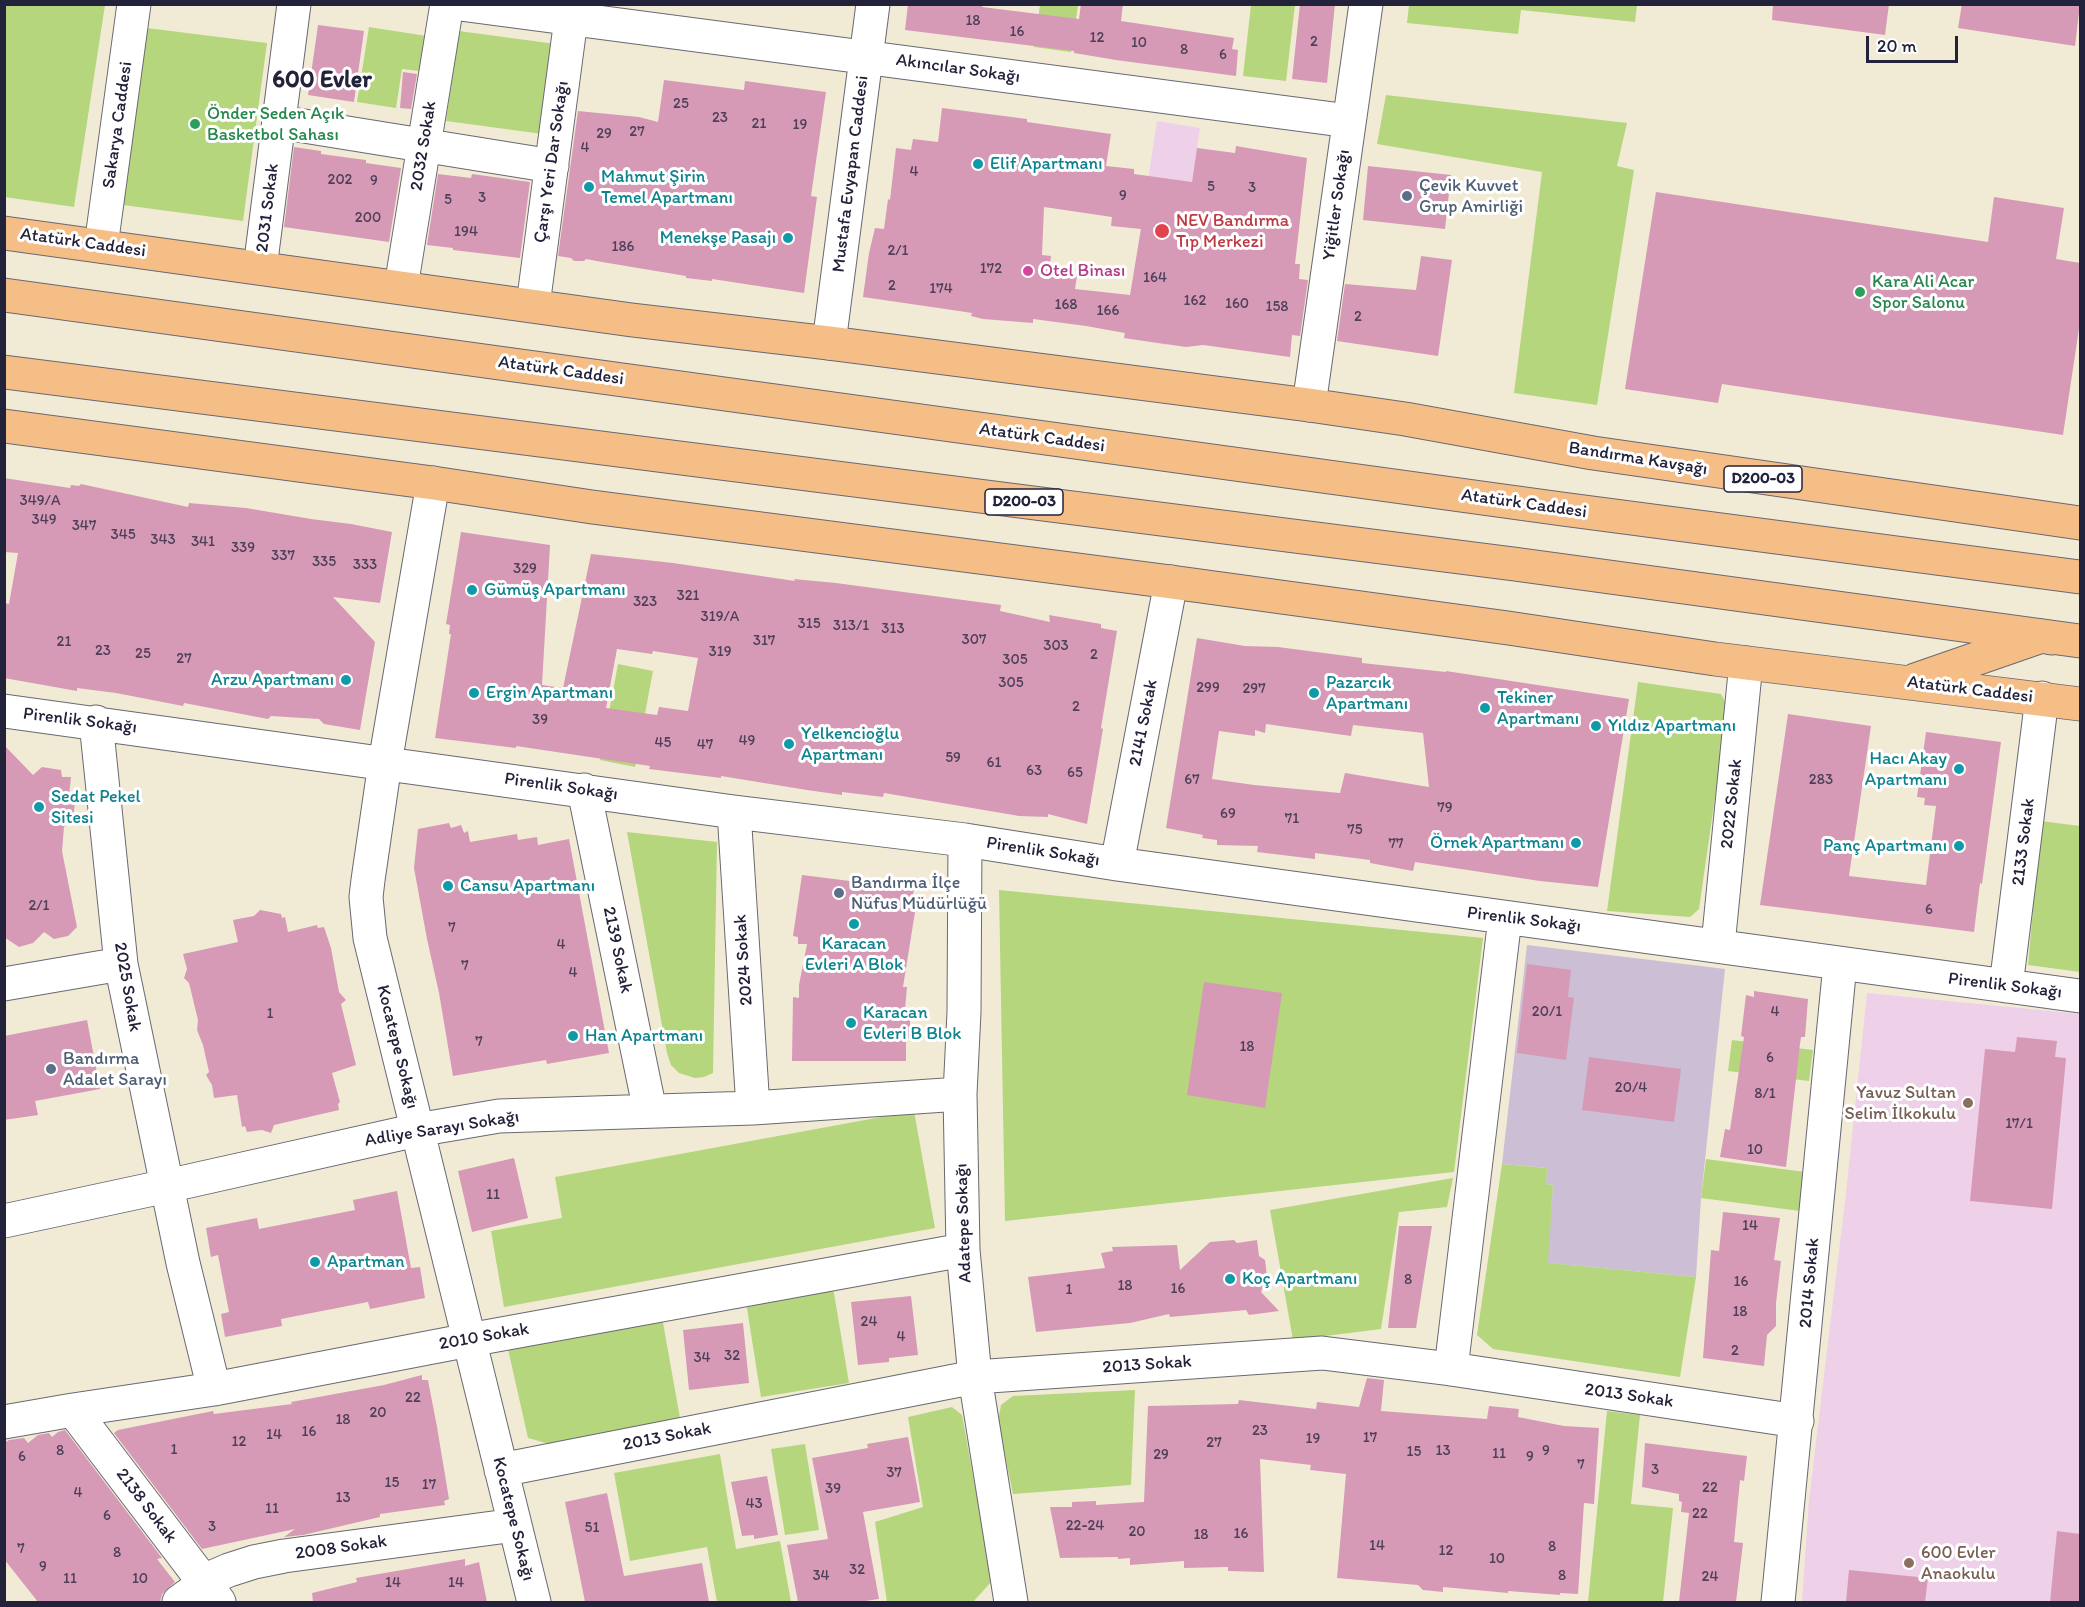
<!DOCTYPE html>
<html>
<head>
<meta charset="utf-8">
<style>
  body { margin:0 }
  #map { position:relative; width:2085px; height:1607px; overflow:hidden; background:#f1ebd6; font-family:Itim,sans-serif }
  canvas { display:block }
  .frame { position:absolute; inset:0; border:6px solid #22223b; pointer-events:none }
  .scale { position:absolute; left:1866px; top:36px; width:92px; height:27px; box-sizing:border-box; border:3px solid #22223b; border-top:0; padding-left:8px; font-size:18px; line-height:21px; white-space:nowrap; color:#22223b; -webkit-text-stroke:4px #fff; paint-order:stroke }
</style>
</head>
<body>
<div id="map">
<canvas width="2085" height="1607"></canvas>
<div class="frame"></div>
<div class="scale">20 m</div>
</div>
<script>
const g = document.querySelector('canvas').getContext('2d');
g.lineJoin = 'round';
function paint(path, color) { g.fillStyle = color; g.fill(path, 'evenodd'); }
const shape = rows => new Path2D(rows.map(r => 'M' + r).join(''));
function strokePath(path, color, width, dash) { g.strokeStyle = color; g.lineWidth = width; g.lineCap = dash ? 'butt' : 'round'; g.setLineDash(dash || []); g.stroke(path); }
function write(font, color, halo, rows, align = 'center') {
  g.font = font + ' Itim,sans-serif'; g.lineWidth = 6; g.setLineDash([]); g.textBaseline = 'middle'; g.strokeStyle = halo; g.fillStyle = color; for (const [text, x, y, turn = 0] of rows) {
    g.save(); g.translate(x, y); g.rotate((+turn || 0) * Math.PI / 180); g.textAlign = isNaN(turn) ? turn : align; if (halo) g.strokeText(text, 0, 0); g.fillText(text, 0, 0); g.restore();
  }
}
const built = shape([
  [1157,121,1200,128,1167,345,1124,338],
  [1867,993,2080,1014,2080,1602,1802,1602,1809,1500,1846,1193]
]);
const industrial = shape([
  [1527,945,1725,969,1701,1198,1696,1277,1547,1263,1553,1185,1546,1184,1547,1168,1502,1164]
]);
const green = shape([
  [4,5,105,5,74,207,5,197],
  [1040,5,1078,5,1071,52,1034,47],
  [1251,5,1295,5,1286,81,1243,76],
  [1409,5,1409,4,1637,5,1635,22,1521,10,1518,34,1407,23],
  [369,27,433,37,428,72,402,69,396,108,357,102],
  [147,28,267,43,243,221,123,205],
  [459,31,563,45,550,135,446,121],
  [1386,95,1627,123,1617,166,1634,170,1597,405,1514,393,1542,172,1377,144],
  [618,664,653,671,635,767,600,760],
  [1638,682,1721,694,1728,707,1699,909,1690,917,1607,911],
  [2041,821,2080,826,2080,972,2028,965],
  [627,832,717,842,713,1073,704,1077,695,1078,679,1073,671,1065,667,1053],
  [999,890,1483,938,1454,1172,1005,1221],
  [1732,1040,1813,1050,1809,1081,1728,1071],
  [914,1111,935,1228,504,1307,491,1231,562,1218,555,1177],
  [1706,1159,1805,1172,1800,1211,1701,1198],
  [1502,1164,1547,1168,1546,1184,1553,1185,1548,1263,1696,1277,1680,1377,1493,1349,1477,1335],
  [1453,1178,1447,1207,1399,1212,1381,1329,1293,1340,1270,1210],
  [833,1287,849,1383,761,1397,746,1302],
  [662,1317,680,1418,553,1445,528,1438,508,1349],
  [1135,1390,1131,1485,1013,1494,998,1422,1001,1405,1013,1396],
  [952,1407,962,1415,992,1581,973,1602,887,1602,875,1522,923,1507,908,1417],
  [1607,1411,1640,1415,1631,1504,1673,1508,1663,1602,1588,1602],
  [805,1444,819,1530,785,1535,771,1449],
  [720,1454,736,1549,780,1541,791,1602,717,1602,707,1547,630,1561,614,1473]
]);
const building = shape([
  [908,4,983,4,982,7,1079,19,1081,4,1123,4,1121,21,1234,38,1232,49,1238,50,1236,76,1116,60,1074,53,1074,51,905,30],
  [1300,4,1335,4,1327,83,1292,79],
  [1773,4,1889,4,1885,35,1772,20],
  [1962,4,2080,4,2075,46,1958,28],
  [318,25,364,31,354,102,308,95],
  [403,72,417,74,411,109,400,108],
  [664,80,744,90,745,81,826,92,811,196,817,197,804,293,712,279,712,281,686,278,686,276,602,262,586,259,584,261,574,261,571,258,558,256,578,111,639,117,658,122],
  [942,108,1027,119,1027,122,1111,134,1106,166,1134,169,1134,174,1192,182,1197,148,1235,153,1236,146,1307,158,1295,264,1300,264,1299,279,1308,280,1300,336,1292,335,1290,357,1203,345,1186,347,1124,338,1125,333,1086,326,1033,319,1033,323,983,319,971,316,972,313,959,311,863,297,869,253,875,228,884,229,888,199,890,200,896,148,911,150,913,139,938,142],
  [1044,207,1112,217,1111,226,1141,229,1130,295,1075,289,1077,276,1049,271,1051,256,1042,255],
  [294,147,321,151,321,154,366,160,366,163,401,168,389,242,284,227],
  [1368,166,1451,175,1445,229,1363,220],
  [438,174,471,178,472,174,530,182,520,258,453,250,453,248,427,245],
  [1656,192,1988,242,1994,197,2064,208,2056,259,2080,263,2080,322,2063,435,1722,384,1718,403,1625,389],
  [1421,256,1452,260,1438,356,1337,341,1345,284,1416,290],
  [4,478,70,488,71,485,79,486,81,484,188,507,189,503,246,508,311,519,351,524,392,532,380,603,333,597,375,642,360,730,324,724,319,719,271,716,268,719,184,703,183,706,116,693,77,688,77,691,4,678,4,603,9,604,18,553,4,552],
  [461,532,550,545,542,685,563,688,591,554,673,563,795,581,794,579,836,583,1001,605,1000,611,1050,622,1049,615,1101,624,1101,628,1117,631,1101,728,1103,729,1087,824,1048,814,1048,817,1019,816,884,793,883,797,842,792,842,795,807,790,721,776,721,778,649,769,650,766,516,746,516,748,435,738,451,634,449,634,450,625,446,624],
  [617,649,652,654,653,651,698,658,688,711,659,707,657,715,606,708],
  [1197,638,1245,646,1278,647,1362,658,1362,663,1446,672,1446,671,1629,699,1598,887,1540,881,1415,862,1413,871,1370,863,1370,860,1315,853,1315,859,1257,852,1258,846,1217,845,1217,840,1202,838,1203,835,1166,828],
  [1266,724,1351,736,1353,725,1423,733,1429,787,1345,773,1340,793,1254,785,1212,779,1219,731,1255,736,1255,730,1265,733],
  [1788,714,1871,726,1849,876,1926,885,1936,806,1924,805,1925,798,1917,797,1926,732,2001,742,1982,884,1980,883,1974,932,1760,905],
  [4,745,33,775,42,767,61,770,62,777,71,777,69,796,75,802,73,819,64,827,62,851,77,927,68,936,54,939,44,932,33,943,19,947,4,937],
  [449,823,451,828,461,825,464,833,468,831,470,842,517,834,518,840,537,837,538,845,569,839,609,1053,547,1064,546,1060,453,1076,439,993,427,939,414,868,418,829],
  [802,875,914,889,910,911,915,912,903,987,907,987,905,1009,910,1009,910,1039,906,1038,906,1061,792,1061,793,997,799,998,799,985,807,944,798,944,798,937,793,936],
  [260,910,281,914,282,918,285,917,288,932,317,925,318,928,324,927,331,948,339,992,346,1000,341,1004,356,1065,332,1073,340,1102,338,1104,339,1110,274,1125,271,1133,262,1130,247,1132,245,1126,242,1127,237,1095,214,1098,212,1085,206,1075,209,1072,203,1045,197,1030,198,1020,189,983,184,978,187,969,183,954,238,942,233,920,254,916],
  [1527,964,1571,970,1568,997,1574,998,1566,1060,1517,1053],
  [1204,982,1282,993,1265,1108,1187,1095],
  [1754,991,1808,999,1805,1037,1801,1037,1800,1044,1786,1167,1720,1157,1725,1129,1730,1130,1744,1037,1741,1036,1746,995,1754,997],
  [87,1020,100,1089,35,1101,38,1115,4,1120,4,1036],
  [2017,1037,2057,1041,2055,1057,2066,1058,2052,1209,1970,1201,1985,1049,2015,1052],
  [1589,1057,1681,1069,1674,1122,1582,1110],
  [514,1158,528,1218,472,1232,458,1171],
  [397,1191,411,1268,420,1267,425,1298,370,1309,368,1302,281,1319,282,1326,225,1337,221,1314,229,1312,218,1255,211,1257,206,1228,257,1218,259,1229,355,1210,353,1200],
  [1723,1212,1780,1218,1774,1260,1781,1261,1776,1303,1776,1326,1767,1335,1764,1366,1703,1358,1711,1250,1719,1251],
  [1399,1226,1432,1226,1416,1328,1388,1328],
  [1234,1240,1237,1243,1257,1240,1259,1256,1265,1260,1267,1277,1261,1292,1279,1311,1249,1315,1246,1310,1170,1317,1169,1314,1130,1323,1036,1332,1028,1277,1105,1268,1101,1253,1113,1251,1112,1247,1177,1245,1180,1270,1210,1242],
  [911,1296,918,1355,889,1358,889,1362,858,1365,851,1302],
  [743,1323,749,1383,689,1390,683,1330],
  [422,1375,422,1380,428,1380,437,1427,449,1499,444,1501,445,1505,380,1514,380,1517,303,1535,284,1537,295,1529,202,1549,114,1433,118,1430,213,1411,214,1414,292,1404,291,1402,384,1385],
  [1367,1378,1384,1380,1381,1411,1487,1419,1489,1406,1519,1409,1518,1417,1564,1426,1599,1428,1594,1504,1584,1503,1578,1594,1560,1593,1560,1595,1508,1591,1508,1593,1443,1587,1443,1592,1423,1590,1418,1585,1337,1578,1346,1474,1310,1470,1311,1465,1260,1459,1264,1572,1228,1571,1228,1567,1184,1568,1184,1561,1130,1565,1130,1558,1118,1559,1118,1557,1060,1558,1050,1507,1072,1507,1072,1502,1096,1501,1096,1505,1144,1502,1148,1406,1238,1404,1239,1400,1316,1409,1317,1402,1359,1407],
  [65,1430,162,1558,157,1559,175,1582,162,1594,160,1602,38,1602,4,1559,4,1443,9,1440,24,1438,28,1443,38,1435,49,1433,52,1437,58,1432],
  [908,1437,920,1502,863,1512,879,1599,858,1602,798,1602,787,1545,828,1539,812,1458,868,1448,867,1444],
  [1645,1443,1747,1456,1744,1481,1740,1480,1734,1542,1743,1543,1736,1602,1679,1602,1689,1513,1681,1512,1682,1502,1679,1501,1679,1494,1642,1487],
  [767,1476,778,1535,754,1539,754,1535,742,1536,731,1482],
  [607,1493,624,1576,702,1563,709,1602,585,1602,565,1502],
  [2057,1531,2080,1534,2080,1602,2050,1602],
  [465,1559,465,1566,479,1562,487,1602,313,1602,312,1593,357,1582,356,1578],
  [1849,1570,1928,1578,1925,1602,1846,1602]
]);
const minor = shape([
  [460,4,1349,121],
  [279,122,552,166],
  [101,246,134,4],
  [260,268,294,4],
  [401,287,447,4],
  [533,305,571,19],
  [829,343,873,4],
  [1309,405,1366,4],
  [433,483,385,763,368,880,366,897,370,938,534,1602],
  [4,711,734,812,965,840,1117,864,2080,996],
  [96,722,121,964,183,1263,214,1389],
  [584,790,650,1111],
  [734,812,753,1108],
  [965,840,964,1012,960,1094,963,1250,975,1377,1011,1602],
  [1117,864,1171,582],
  [1718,945,1746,663],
  [4,984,121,964],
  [2006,986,2042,698],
  [4,1221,167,1186,417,1130,499,1116,753,1108,960,1094],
  [1451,1369,1505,918],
  [73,1410,219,1602],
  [4,1422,73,1410,214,1389,469,1340,963,1250],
  [501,1470,975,1377,1322,1353,1451,1369,1797,1421],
  [179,1602,215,1576,229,1570,254,1562,284,1556,515,1525],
  [1778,1602,1840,964]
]);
const major = shape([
  [4,233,632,320,829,343,1309,405,1405,419,1593,453,2080,523],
  [4,426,433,483,592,507,1171,582,1508,628,1715,659,2080,704],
  [1915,680,2042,636,2051,638]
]);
const highway = shape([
  [4,295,1562,509,2080,577],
  [4,372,1514,564,2080,641]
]);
const markers = [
  [195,124,6,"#2e9e5b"],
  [978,164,6,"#0f9aa8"],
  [589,187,6,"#0f9aa8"],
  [1407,196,6,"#5c6f8a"],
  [1162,231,8,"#e0444e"],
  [788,238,6,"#0f9aa8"],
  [1028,271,6,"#d1479c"],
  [1860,292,6,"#2e9e5b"],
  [472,590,6,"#0f9aa8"],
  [346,680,6,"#0f9aa8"],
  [474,693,6,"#0f9aa8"],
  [1314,693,6,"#0f9aa8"],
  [1485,708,6,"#0f9aa8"],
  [1596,726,6,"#0f9aa8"],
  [789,744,6,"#0f9aa8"],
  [1959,769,6,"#0f9aa8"],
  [39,807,6,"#0f9aa8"],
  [1576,843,6,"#0f9aa8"],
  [1959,846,6,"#0f9aa8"],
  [448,886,6,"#0f9aa8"],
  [839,893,6,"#5c6f8a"],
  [854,924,6,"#0f9aa8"],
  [851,1023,6,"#0f9aa8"],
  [573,1036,6,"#0f9aa8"],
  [51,1069,6,"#5c6f8a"],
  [1968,1103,6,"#8d6e63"],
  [315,1262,6,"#0f9aa8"],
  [1230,1279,6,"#0f9aa8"],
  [1909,1563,6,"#8d6e63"]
];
const numberNames = [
  ["18",973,21],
  ["16",1017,32],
  ["12",1097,38],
  ["2",1314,42],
  ["10",1139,43],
  ["8",1184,50],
  ["6",1223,55],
  ["25",681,104],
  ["23",720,118],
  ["21",759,124],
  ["19",800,125],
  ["27",637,132],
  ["29",604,134],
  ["4",585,148],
  ["4",914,172],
  ["202",340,180],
  ["9",374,181],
  ["5",1211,187],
  ["3",1252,188],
  ["9",1123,196],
  ["3",482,198],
  ["5",448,200],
  ["200",368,218],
  ["194",466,232],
  ["186",623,247],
  ["2/1",898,251],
  ["172",991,269],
  ["164",1155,278],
  ["2",892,286],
  ["174",941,289],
  ["162",1195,301],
  ["160",1237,304],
  ["168",1066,305],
  ["158",1277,307],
  ["166",1108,311],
  ["2",1358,317],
  ["349/A",40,501],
  ["349",44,520],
  ["347",84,526],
  ["345",123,535],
  ["343",163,540],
  ["341",203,542],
  ["339",243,548],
  ["337",283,556],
  ["335",324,562],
  ["333",365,565],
  ["329",525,569],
  ["321",688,596],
  ["323",645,602],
  ["319/A",720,617],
  ["315",809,624],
  ["313/1",851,626],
  ["313",893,629],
  ["307",974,640],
  ["317",764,641],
  ["21",64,642],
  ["303",1056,646],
  ["23",103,651],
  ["319",720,652],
  ["25",143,654],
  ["2",1094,655],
  ["27",184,659],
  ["305",1015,660],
  ["305",1011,683],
  ["299",1208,688],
  ["297",1254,689],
  ["2",1076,707],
  ["39",540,720],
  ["49",747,741],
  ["45",663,743],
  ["47",705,745],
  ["59",953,758],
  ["61",994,763],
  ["63",1034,771],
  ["65",1075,773],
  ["67",1192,780],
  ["283",1821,780],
  ["79",1445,808],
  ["69",1228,814],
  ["71",1292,819],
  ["75",1355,830],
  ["77",1396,844],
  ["2/1",39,906],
  ["6",1929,910],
  ["7",452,928],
  ["4",561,945],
  ["7",465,966],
  ["4",573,973],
  ["20/1",1547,1012],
  ["4",1775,1012],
  ["1",270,1014],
  ["7",479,1042],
  ["18",1247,1047],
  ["6",1770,1058],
  ["20/4",1631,1088],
  ["8/1",1765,1094],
  ["17/1",2019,1124],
  ["10",1755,1150],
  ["11",493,1195],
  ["14",1750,1226],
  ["8",1408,1280],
  ["16",1741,1282],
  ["18",1125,1286],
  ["16",1178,1289],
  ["1",1069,1290],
  ["18",1740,1312],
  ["24",869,1322],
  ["4",901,1337],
  ["2",1735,1351],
  ["32",732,1356],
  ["34",702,1358],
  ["22",413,1398],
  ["20",378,1413],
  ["18",343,1420],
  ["23",1260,1431],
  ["16",309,1432],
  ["14",274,1435],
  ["17",1370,1438],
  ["19",1313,1439],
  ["12",239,1442],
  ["27",1214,1443],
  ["1",174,1450],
  ["8",60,1451],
  ["13",1443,1451],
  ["9",1546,1451],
  ["15",1414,1452],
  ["11",1499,1454],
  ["29",1161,1455],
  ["6",22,1457],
  ["9",1530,1457],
  ["7",1581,1465],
  ["3",1655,1470],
  ["37",894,1473],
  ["15",392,1483],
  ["17",429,1485],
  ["22",1710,1488],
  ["39",833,1489],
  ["4",78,1493],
  ["13",343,1498],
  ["43",754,1504],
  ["11",272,1509],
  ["22",1700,1514],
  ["6",107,1516],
  ["22-24",1085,1526],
  ["3",212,1527],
  ["51",592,1528],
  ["20",1137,1532],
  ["16",1241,1534],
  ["18",1201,1535],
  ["14",1377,1546],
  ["8",1552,1547],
  ["7",21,1549],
  ["12",1446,1551],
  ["8",117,1553],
  ["10",1497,1559],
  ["9",43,1567],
  ["32",857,1570],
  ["34",821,1576],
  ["8",1562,1576],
  ["24",1710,1577],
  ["11",70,1579],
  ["10",140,1579],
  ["14",393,1583],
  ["14",456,1583]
];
const shields = [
  [1763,479,78],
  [1024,502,78]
];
const shieldNames = [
  ["D200-03",1763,479],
  ["D200-03",1024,502]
];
const streetNames = [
  ["Akıncılar Sokağı",958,69,8],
  ["Sakarya Caddesi",118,125,-82],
  ["2032 Sokak",424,146,-81],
  ["Çarşı Yeri Dar Sokağı",552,162,-82],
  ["Mustafa Evyapan Caddesi",851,174,-83],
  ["Yiğitler Sokağı",1337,205,-82],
  ["2031 Sokak",268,208,-83],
  ["Atatürk Caddesi",83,243,8],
  ["Atatürk Caddesi",561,371,8],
  ["Atatürk Caddesi",1042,438,8],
  ["Bandırma Kavşağı",1638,459,9],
  ["Atatürk Caddesi",1524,504,8],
  ["Atatürk Caddesi",1970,690,7],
  ["Pirenlik Sokağı",80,721,7],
  ["2141 Sokak",1144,723,-79],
  ["Pirenlik Sokağı",561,787,8],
  ["2022 Sokak",1732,804,-84],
  ["2133 Sokak",2024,842,-83],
  ["Pirenlik Sokağı",1043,852,9],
  ["Pirenlik Sokağı",1524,920,7],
  ["2139 Sokak",617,950,78],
  ["2024 Sokak",744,960,-94],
  ["Pirenlik Sokağı",2005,986,7],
  ["2025 Sokak",127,987,80],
  ["Kocatepe Sokağı",397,1047,76],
  ["Adliye Sarayı Sokağı",442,1129,-9],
  ["Adatepe Sokağı",964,1223,-92],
  ["2014 Sokak",1810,1283,-85],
  ["2010 Sokak",484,1337,-10],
  ["2013 Sokak",1147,1365,-4],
  ["2013 Sokak",1629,1396,8],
  ["2013 Sokak",667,1437,-11],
  ["2138 Sokak",146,1506,53],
  ["Kocatepe Sokağı",513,1519,76],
  ["2008 Sokak",341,1548,-8]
];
const leisureNames = [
  ["Önder Seden Açık",207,114],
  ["Basketbol Sahası",207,135],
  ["Kara Ali Acar",1872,282],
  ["Spor Salonu",1872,303]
];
const cultureNames = [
  ["Elif Apartmanı",990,164],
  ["Mahmut Şirin",601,177],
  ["Temel Apartmanı",601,198],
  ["Menekşe Pasajı",776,238,"right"],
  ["Gümüş Apartmanı",484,590],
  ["Arzu Apartmanı",334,680,"right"],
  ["Pazarcık",1326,683],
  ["Apartmanı",1326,704],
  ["Ergin Apartmanı",486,693],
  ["Tekiner",1497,698],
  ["Apartmanı",1497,719],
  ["Yıldız Apartmanı",1608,726],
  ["Yelkencioğlu",801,734],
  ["Apartmanı",801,755],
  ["Hacı Akay",1947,759,"right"],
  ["Apartmanı",1947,780,"right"],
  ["Sedat Pekel",51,797],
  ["Sitesi",51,818],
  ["Örnek Apartmanı",1564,843,"right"],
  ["Panç Apartmanı",1947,846,"right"],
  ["Cansu Apartmanı",460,886],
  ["Karacan",854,944,"center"],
  ["Evleri A Blok",854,965,"center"],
  ["Karacan",863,1013],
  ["Evleri B Blok",863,1034],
  ["Han Apartmanı",585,1036],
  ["Apartman",327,1262],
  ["Koç Apartmanı",1242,1279]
];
const serviceNames = [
  ["Çevik Kuvvet",1419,186],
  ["Grup Amirliği",1419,207],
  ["Bandırma İlçe",851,883],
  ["Nüfus Müdürlüğü",851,904],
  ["Bandırma",63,1059],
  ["Adalet Sarayı",63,1080]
];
const healthNames = [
  ["NEV Bandırma",1176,221],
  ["Tıp Merkezi",1176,242]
];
const hotelNames = [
  ["Otel Binası",1040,271]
];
const educationNames = [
  ["Yavuz Sultan",1956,1093],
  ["Selim İlkokulu",1956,1114],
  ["600 Evler",1921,1553,"left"],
  ["Anaokulu",1921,1574,"left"]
];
const districtNames = [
  ["600 Evler",322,81]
];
paint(built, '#eed0e8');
paint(industrial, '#ccbed4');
paint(green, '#b5d67d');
paint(building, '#d69ab7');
strokePath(minor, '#6a6871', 35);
strokePath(major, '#6a6871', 35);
strokePath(highway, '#6a6871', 35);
strokePath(minor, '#fff', 33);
strokePath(major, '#f6be87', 33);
strokePath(highway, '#f6be87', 33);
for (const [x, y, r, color] of markers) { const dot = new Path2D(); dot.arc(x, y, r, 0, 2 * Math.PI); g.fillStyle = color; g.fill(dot); strokePath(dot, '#fff', 2); }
write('15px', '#4f405a', null, numberNames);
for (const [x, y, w] of shields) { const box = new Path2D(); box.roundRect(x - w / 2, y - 13, w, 26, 4.5); g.fillStyle = '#fff'; g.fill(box); strokePath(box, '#22223b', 1.5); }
write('bold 16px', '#22223b', null, shieldNames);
write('18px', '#22223b', '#fff', streetNames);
write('18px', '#27864d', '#fff', leisureNames, 'left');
write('18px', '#0d838f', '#fff', cultureNames, 'left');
write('18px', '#4e5e75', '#fff', serviceNames, 'left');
write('18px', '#be3a42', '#fff', healthNames, 'left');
write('18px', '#b23c85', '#fff', hotelNames, 'left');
write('18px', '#785e54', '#fff', educationNames, 'right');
write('bold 24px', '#22223b', '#fff', districtNames);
</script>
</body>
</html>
